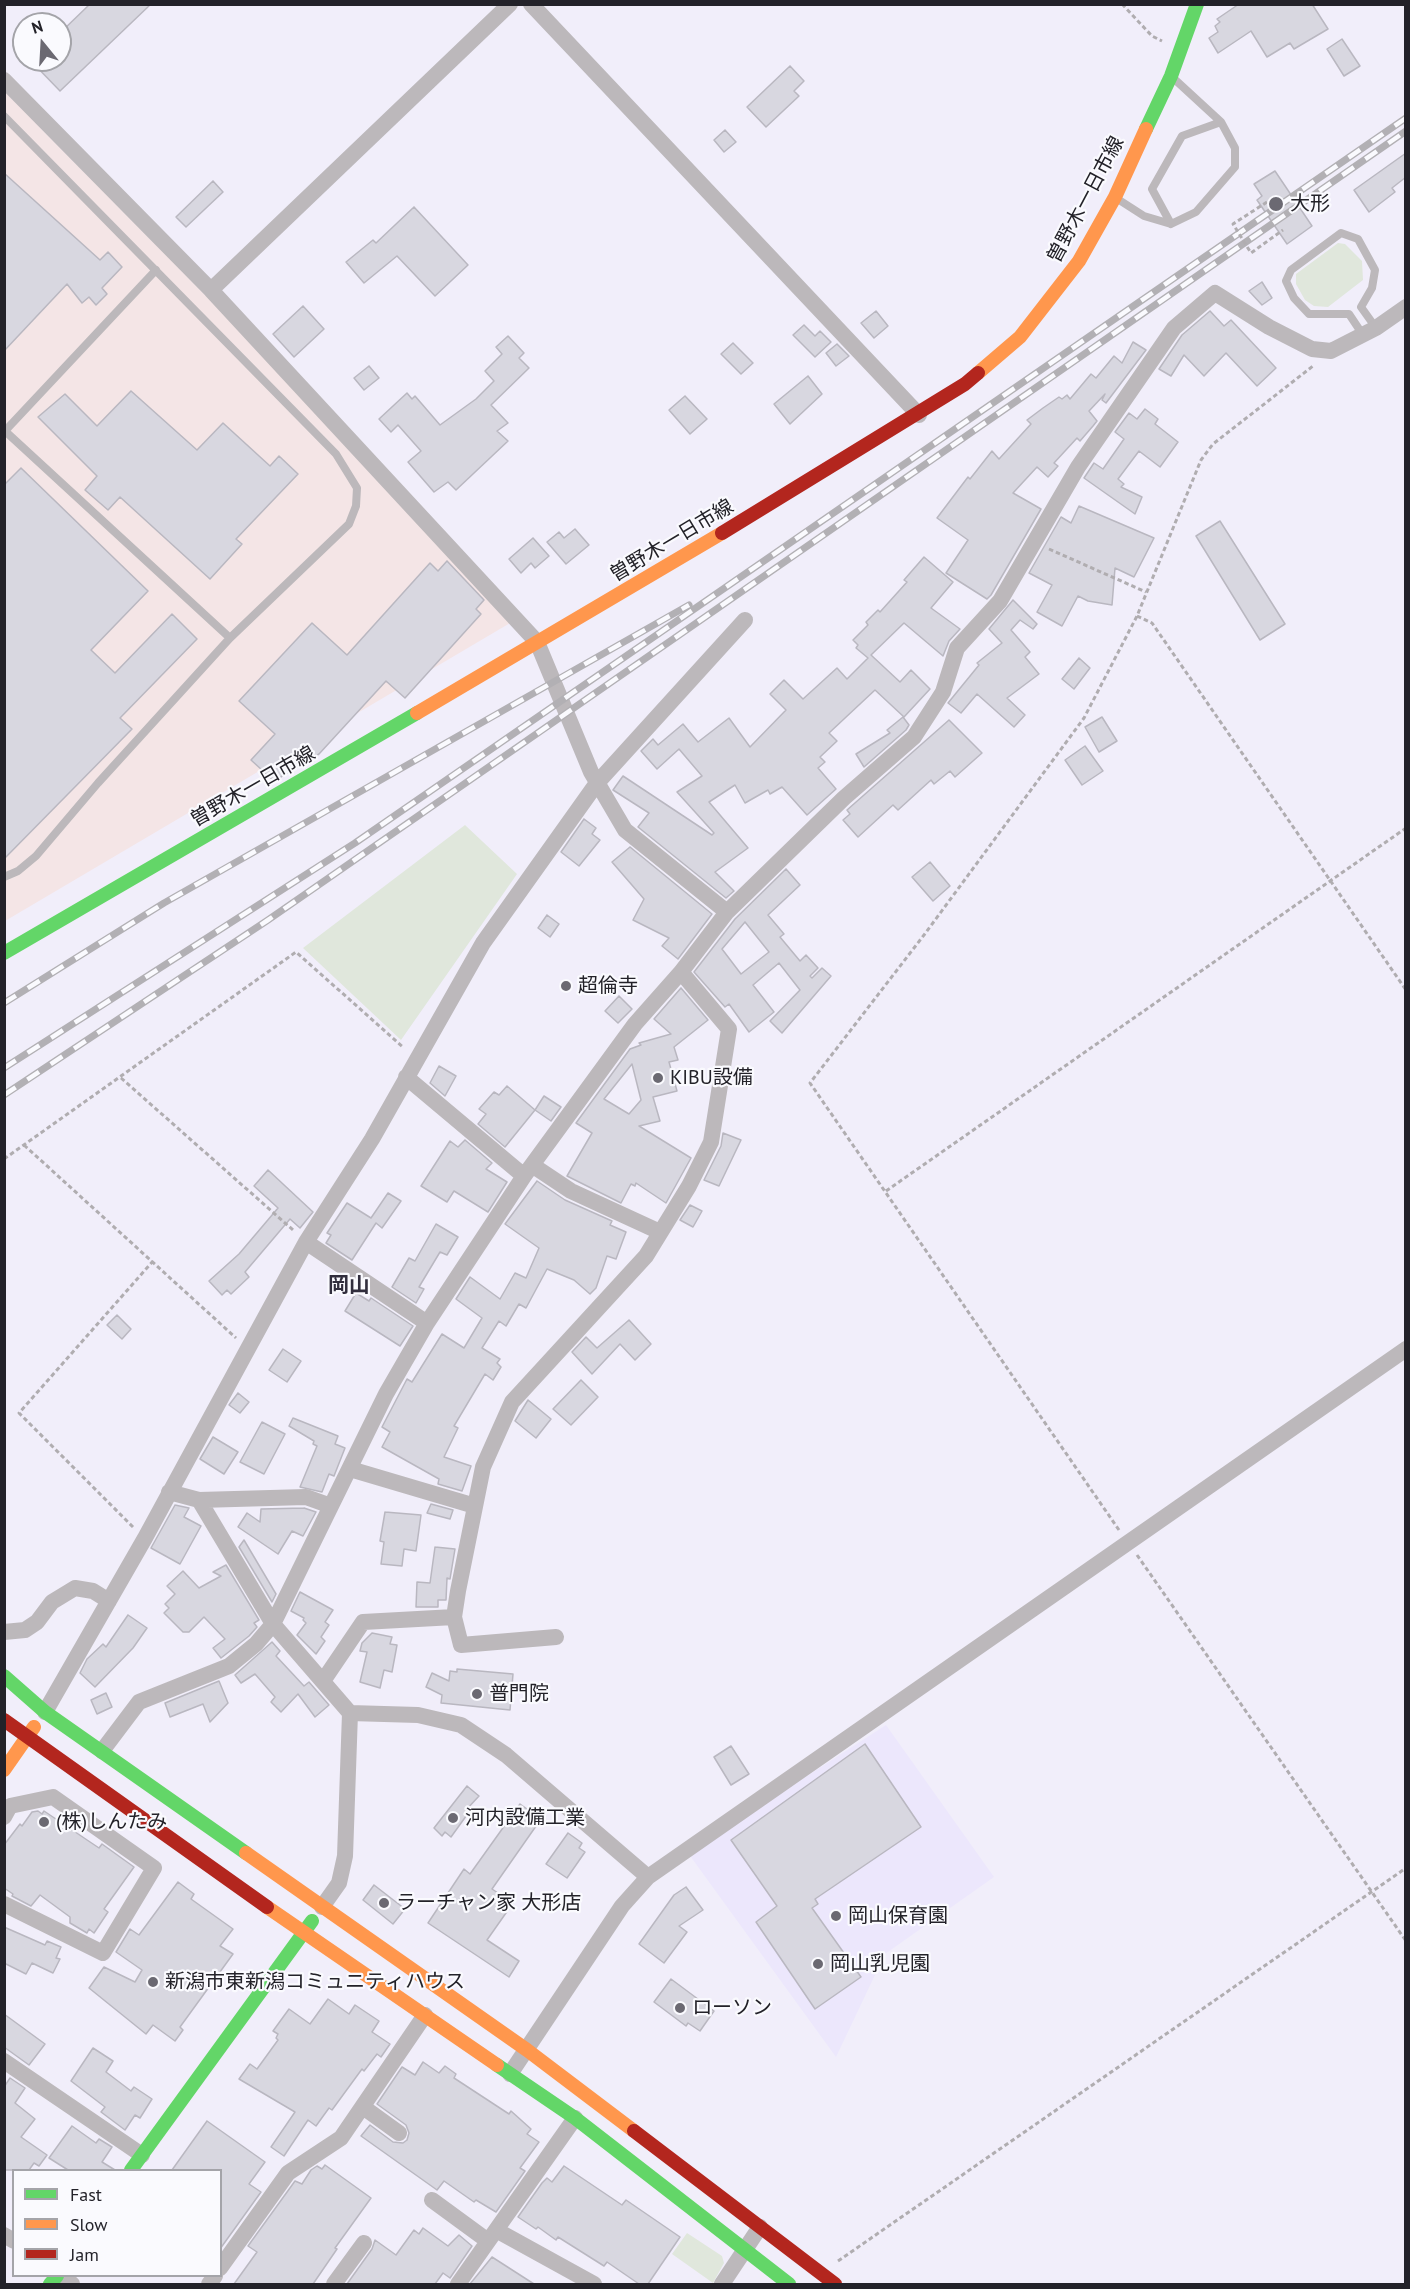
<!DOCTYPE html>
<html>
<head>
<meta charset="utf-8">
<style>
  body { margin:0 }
  #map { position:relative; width:1410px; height:2289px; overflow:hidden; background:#f1eefa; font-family:"PT Sans",sans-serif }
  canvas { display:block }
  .frame { position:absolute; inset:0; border:6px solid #232229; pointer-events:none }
  .legend { position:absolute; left:12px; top:2169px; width:210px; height:108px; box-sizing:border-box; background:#fafafe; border:2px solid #a4a4a9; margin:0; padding:8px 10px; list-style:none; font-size:18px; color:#232229 }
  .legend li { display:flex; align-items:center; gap:12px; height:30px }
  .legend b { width:30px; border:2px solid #a4a4a9 }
  .north { position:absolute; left:12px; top:12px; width:60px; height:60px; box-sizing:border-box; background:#fafafe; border:2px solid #a4a4a9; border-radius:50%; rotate:342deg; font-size:16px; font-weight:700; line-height:24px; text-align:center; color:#232229 }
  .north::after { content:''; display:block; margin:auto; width:21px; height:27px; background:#6b6972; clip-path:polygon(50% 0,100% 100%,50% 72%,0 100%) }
</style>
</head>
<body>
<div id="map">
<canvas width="1410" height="2289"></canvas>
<div class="frame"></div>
<ul class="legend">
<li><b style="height:8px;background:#63d668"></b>Fast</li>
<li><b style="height:8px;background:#ff974d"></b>Slow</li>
<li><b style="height:8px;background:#b3261e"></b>Jam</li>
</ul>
<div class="north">N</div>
</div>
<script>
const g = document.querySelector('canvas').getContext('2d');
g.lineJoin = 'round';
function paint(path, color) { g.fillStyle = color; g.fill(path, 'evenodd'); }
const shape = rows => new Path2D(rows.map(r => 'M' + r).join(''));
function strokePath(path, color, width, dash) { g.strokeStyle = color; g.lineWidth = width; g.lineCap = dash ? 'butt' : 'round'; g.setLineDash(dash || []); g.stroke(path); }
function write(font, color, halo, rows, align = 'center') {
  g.font = font + ' "PT Sans","Noto Sans JP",sans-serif'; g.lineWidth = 4.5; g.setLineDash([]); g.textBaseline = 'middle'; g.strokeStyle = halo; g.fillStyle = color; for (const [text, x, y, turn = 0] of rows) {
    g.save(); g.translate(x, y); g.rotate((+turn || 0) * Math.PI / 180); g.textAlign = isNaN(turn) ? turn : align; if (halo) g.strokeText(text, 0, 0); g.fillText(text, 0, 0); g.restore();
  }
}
const industrial = shape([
  [4,91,522,616,5,921,4,921]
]);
const built = shape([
  [886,1725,994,1877,885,1954,836,2057,688,1853]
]);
const green = shape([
  [1338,243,1345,244,1362,261,1363,280,1328,307,1314,306,1305,300,1296,284,1296,274],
  [465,825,517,874,401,1040,303,948],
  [687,2233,722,2256,724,2263,713,2283,672,2254]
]);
const building = shape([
  [90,4,151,4,60,91,30,60,60,60,60,33,90,4],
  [1239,4,1312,4,1328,29,1294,49,1290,43,1267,57,1251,31,1218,53,1209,38,1218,32,1215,26,1220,22,1217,19,1239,4],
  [1342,39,1360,66,1344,76,1327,49,1342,39],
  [790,66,804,81,794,91,799,96,766,127,747,107,790,66],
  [725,130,736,142,724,152,714,140,725,130],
  [1406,153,1406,177,1392,188,1395,192,1369,212,1354,190,1406,153],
  [1275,171,1312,226,1287,244,1257,200,1262,196,1254,184,1275,171],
  [4,173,100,260,108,252,122,267,102,288,107,294,96,305,89,297,82,303,67,284,4,351,4,173],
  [213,181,223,192,186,227,176,217,213,181],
  [414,207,468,265,435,296,397,256,364,283,346,262,373,240,376,243,414,207],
  [1262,282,1272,298,1262,305,1249,291,1262,282],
  [303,306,324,329,294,357,273,334,303,306],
  [876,311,888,326,874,338,861,323,876,311],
  [1210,311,1224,326,1231,320,1276,368,1257,386,1226,353,1204,376,1184,355,1171,376,1159,369,1182,335,1210,311],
  [804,325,815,336,820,331,831,342,815,357,793,335,804,325],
  [508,336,524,353,519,358,529,368,491,405,508,423,497,431,508,441,456,490,448,482,434,492,408,462,421,451,398,425,391,432,379,419,407,393,412,399,415,396,440,425,476,399,494,381,485,371,502,354,496,347,508,336],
  [1133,342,1146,350,1106,403,1102,400,1105,394,1089,411,1097,421,1093,426,1080,441,1077,438,1054,463,1058,466,1048,477,1037,467,1013,493,1041,509,991,595,987,599,946,573,968,540,937,518,968,477,970,479,992,451,999,459,1031,424,1027,420,1043,408,1059,397,1062,399,1067,395,1070,399,1091,374,1096,378,1114,356,1122,363,1133,342],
  [733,343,753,363,741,374,721,354,733,343],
  [837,344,849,356,836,366,826,353,837,344],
  [369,366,379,378,364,390,354,378,369,366],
  [808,376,822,394,790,424,774,404,808,376],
  [131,391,197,450,223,423,270,466,279,456,298,474,236,539,242,544,210,579,120,497,108,510,85,490,97,476,38,417,65,394,97,426,131,391],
  [685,396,707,419,690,434,669,410,685,396],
  [1145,409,1158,419,1155,424,1178,442,1160,467,1139,451,1118,479,1124,484,1121,487,1142,497,1135,514,1084,478,1094,463,1103,469,1124,439,1115,432,1129,413,1137,419,1145,409],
  [21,468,148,591,91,650,115,673,172,614,197,639,120,718,132,729,4,859,4,485,21,468],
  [1079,506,1154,538,1134,577,1115,568,1112,605,1088,601,1078,596,1062,626,1037,612,1052,585,1029,573,1061,517,1071,523,1079,506],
  [1220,521,1285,624,1260,640,1196,536,1220,521],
  [575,529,589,545,566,564,547,542,559,532,564,538,575,529],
  [533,538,549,556,535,568,531,563,521,573,509,559,533,538],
  [924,557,953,582,931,608,960,629,949,641,943,656,904,623,871,655,900,682,911,670,930,689,904,717,875,690,829,733,837,741,820,757,825,762,818,768,836,789,807,815,782,787,770,794,768,790,745,803,735,785,709,802,748,848,715,872,734,891,726,898,638,827,649,813,613,790,623,776,712,835,714,833,677,792,702,776,679,749,657,769,641,751,653,739,658,745,683,724,698,742,729,718,750,747,786,710,770,694,784,680,803,699,837,668,847,679,868,658,856,648,858,645,853,640,868,625,866,622,878,610,880,612,907,582,904,580,924,557],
  [447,561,484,600,476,609,481,614,405,698,386,681,319,754,274,781,251,760,275,734,239,701,312,623,347,655,430,563,438,571,447,561],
  [1013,600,1037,624,1033,629,1020,620,1011,630,1030,652,1025,657,1039,674,1007,698,1025,715,1014,727,977,694,961,713,948,703,979,665,977,663,1002,643,989,629,1013,600],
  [1079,658,1090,668,1074,689,1062,679,1079,658],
  [903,717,909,725,906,730,864,767,856,754,890,733,887,730,903,717],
  [1102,717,1117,741,1099,752,1085,727,1102,717],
  [949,720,982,753,955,777,950,771,934,784,931,780,898,810,893,805,858,837,843,820,850,814,847,810,949,720],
  [1085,746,1103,771,1082,785,1065,760,1085,746],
  [584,819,596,828,592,834,600,840,579,866,561,852,584,819],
  [630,847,712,914,678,959,662,946,669,938,633,920,644,899,612,862,630,847],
  [930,862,950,886,933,901,912,877,930,862],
  [786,869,800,885,768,915,784,934,780,937,800,961,806,955,818,968,810,976,812,978,822,968,831,976,782,1033,770,1021,800,990,779,963,753,985,774,1012,749,1032,729,1004,725,1007,694,972,735,919,786,869],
  [745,922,769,952,741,974,722,949,745,922],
  [547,915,559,924,550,937,538,928,547,915],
  [681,988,708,1020,674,1047,678,1060,669,1062,677,1091,653,1097,660,1121,639,1126,691,1158,666,1203,636,1183,635,1186,631,1184,621,1203,567,1176,592,1133,576,1123,630,1049,641,1045,639,1043,671,1034,654,1019,681,988],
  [632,1064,641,1100,629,1114,604,1099,632,1064],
  [619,996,632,1009,618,1023,605,1011,619,996],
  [439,1066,456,1076,445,1096,430,1083,439,1066],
  [507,1086,535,1110,544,1096,561,1107,551,1121,535,1110,505,1147,478,1124,486,1114,479,1109,494,1092,499,1095,507,1086],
  [723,1133,741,1140,719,1186,704,1180,721,1146,723,1133],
  [465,1140,492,1163,486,1169,507,1182,488,1212,454,1191,447,1202,421,1186,450,1141,458,1147,465,1140],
  [268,1170,313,1212,300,1228,290,1219,245,1272,249,1277,231,1294,227,1290,222,1295,209,1281,239,1254,278,1208,254,1186,268,1170],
  [537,1181,565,1200,612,1221,610,1225,626,1232,616,1259,607,1256,596,1288,590,1294,574,1280,547,1269,526,1308,519,1304,506,1326,499,1321,482,1348,500,1359,497,1363,501,1367,493,1380,485,1374,454,1426,458,1428,444,1457,471,1466,462,1491,438,1484,439,1479,382,1447,390,1432,382,1427,407,1379,412,1382,442,1334,464,1348,482,1318,456,1299,470,1277,500,1299,515,1273,526,1278,539,1248,505,1224,537,1181],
  [388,1193,401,1201,382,1228,376,1223,352,1260,326,1243,331,1235,327,1233,347,1203,371,1218,388,1193],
  [690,1205,702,1211,693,1227,680,1220,690,1205],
  [436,1224,458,1237,447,1255,440,1252,419,1287,424,1289,416,1303,392,1287,409,1258,415,1261,436,1224],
  [356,1293,369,1301,371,1298,413,1326,400,1346,345,1311,356,1293],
  [117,1315,131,1329,122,1339,107,1325,117,1315],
  [629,1320,651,1344,635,1360,620,1344,592,1374,572,1352,586,1337,597,1348,629,1320],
  [283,1349,301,1361,287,1382,269,1370,283,1349],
  [581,1380,598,1397,571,1425,553,1409,581,1380],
  [238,1393,249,1402,240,1413,229,1405,238,1393],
  [528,1400,551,1419,536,1438,515,1421,528,1400],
  [293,1418,338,1436,335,1444,345,1448,334,1476,329,1474,322,1492,300,1487,317,1446,313,1444,314,1441,289,1426,293,1418],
  [262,1422,285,1434,264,1474,240,1462,262,1422],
  [213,1437,238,1452,224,1474,200,1459,213,1437],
  [431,1504,453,1510,450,1519,427,1513,431,1504],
  [175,1505,189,1508,184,1517,201,1526,180,1564,151,1548,175,1505],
  [304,1508,316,1512,303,1536,292,1531,278,1554,238,1527,247,1513,260,1522,261,1509,304,1508],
  [385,1512,421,1515,416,1551,404,1549,402,1566,381,1564,384,1542,380,1541,385,1512],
  [244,1540,276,1594,272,1602,239,1547,244,1540],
  [435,1547,455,1549,450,1579,447,1578,446,1600,438,1600,438,1607,416,1607,417,1582,430,1583,435,1547],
  [226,1565,259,1620,254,1623,257,1627,249,1636,221,1658,213,1648,225,1639,204,1617,189,1632,183,1632,164,1613,169,1608,165,1604,175,1594,167,1586,183,1571,199,1588,221,1576,213,1572,226,1565],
  [300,1592,333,1610,325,1622,329,1625,321,1637,325,1641,316,1654,297,1635,306,1623,303,1620,304,1618,291,1611,300,1592],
  [128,1615,147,1628,133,1648,95,1687,80,1673,87,1659,103,1644,106,1647,128,1615],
  [372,1633,392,1637,390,1644,397,1645,392,1672,384,1670,380,1688,360,1682,367,1652,360,1651,362,1643,372,1633],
  [272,1642,280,1651,276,1656,304,1686,309,1682,329,1705,315,1717,298,1694,281,1712,271,1702,275,1697,255,1674,241,1683,235,1675,272,1642],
  [457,1669,513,1674,510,1710,441,1703,442,1695,426,1687,432,1673,449,1681,450,1671,457,1672,457,1669],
  [219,1681,228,1703,210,1722,203,1704,170,1717,165,1703,219,1681],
  [106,1693,112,1707,97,1714,91,1700,106,1693],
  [865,1744,921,1827,815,1899,818,1904,812,1908,861,1977,815,2009,756,1922,777,1906,731,1840,865,1744],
  [731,1746,749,1774,731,1785,714,1757,731,1746],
  [467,1786,479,1796,466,1810,469,1812,451,1837,445,1832,442,1836,434,1828,467,1786],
  [520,1804,541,1819,492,1889,513,1903,487,1940,519,1961,509,1977,428,1923,464,1869,470,1874,520,1804],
  [38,1811,42,1814,44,1811,99,1848,102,1844,134,1867,104,1909,108,1912,94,1933,89,1929,87,1933,70,1923,70,1917,40,1895,31,1906,12,1896,13,1894,4,1888,4,1845,20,1824,22,1826,32,1812,38,1811],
  [568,1833,582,1843,579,1848,585,1852,567,1878,546,1864,568,1833],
  [178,1882,194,1894,191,1899,233,1929,220,1946,233,1954,180,2027,183,2030,175,2041,153,2025,146,2034,89,1988,104,1967,135,1982,142,1970,116,1952,130,1929,139,1935,178,1882],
  [374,1885,405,1909,393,1924,363,1900,374,1885],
  [686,1887,703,1910,679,1926,687,1932,664,1963,639,1944,674,1895,686,1887],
  [4,1927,45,1945,47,1941,61,1947,56,1958,60,1959,53,1973,32,1963,26,1974,4,1963,4,1927],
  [671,1979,714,2011,700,2031,688,2023,686,2026,654,2002,671,1979],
  [328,1999,349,2014,355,2005,379,2021,372,2032,390,2044,381,2057,377,2054,364,2071,362,2069,332,2110,329,2108,316,2126,308,2120,284,2156,271,2147,295,2112,239,2079,250,2064,257,2069,278,2040,276,2038,278,2034,273,2031,289,2009,310,2024,328,1999],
  [4,2014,45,2044,29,2065,4,2047,4,2014],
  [93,2048,113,2061,106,2072,131,2091,134,2087,152,2099,140,2118,135,2115,125,2130,101,2112,105,2107,71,2081,93,2048],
  [423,2062,439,2073,445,2066,456,2074,454,2078,509,2114,511,2111,531,2129,527,2134,539,2142,520,2168,525,2171,496,2212,476,2200,474,2202,444,2181,437,2190,361,2136,370,2125,393,2142,403,2143,407,2140,409,2133,406,2125,377,2104,402,2067,415,2075,423,2062],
  [10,2078,25,2088,15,2103,35,2119,21,2137,47,2155,39,2166,34,2163,29,2170,4,2170,4,2087,10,2078],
  [207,2121,265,2162,249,2184,261,2192,220,2249,220,2170,172,2170,207,2121],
  [72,2126,96,2143,99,2139,112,2147,102,2162,115,2170,68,2170,49,2158,72,2126],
  [325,2165,371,2198,335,2248,337,2249,313,2284,234,2284,257,2252,248,2246,295,2181,302,2184,311,2170,317,2166,322,2169,325,2165],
  [564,2166,622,2205,626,2200,680,2237,648,2284,639,2284,607,2262,604,2266,558,2237,556,2240,538,2227,536,2229,518,2217,542,2183,547,2178,552,2182,564,2166],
  [423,2228,448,2246,459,2235,472,2246,450,2278,443,2273,435,2284,347,2284,372,2249,375,2240,396,2255,414,2230,419,2234,423,2228],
  [492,2257,534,2284,470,2284,492,2257]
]);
const path = shape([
  [1122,4,1152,36,1162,41],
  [1049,549,1146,592],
  [1137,616,1152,623,1406,990],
  [121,1078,293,1230],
  [24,1145,236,1338],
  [4,1159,296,952,404,1048],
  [886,1191,1406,828],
  [133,1527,19,1413,153,1261],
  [1119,1530,810,1083,924,935,1084,718,1137,616,1201,460,1213,444,1313,366],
  [1137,1555,1406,1941],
  [838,2261,1406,1868]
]);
const lane = shape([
  [4,116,336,454,357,488,356,506,349,524,230,638,98,783,36,856,18,871,4,877],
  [1116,198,1144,216,1171,224,1196,212,1235,167,1235,148,1221,122,1171,76],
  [1171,224,1152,189,1182,136,1221,122],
  [1363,335,1349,314,1309,314,1294,298,1286,281,1291,270,1341,233,1358,239,1375,270,1372,288,1361,307,1376,328],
  [5,431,230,638],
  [4,432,156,270]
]);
const street = shape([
  [531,4,919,415],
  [4,80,211,290,537,642,591,772,625,830,727,912],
  [211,290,510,4],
  [406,1077,524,1176],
  [532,1165,571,1191,660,1232],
  [306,1242,427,1323],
  [350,1469,475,1506],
  [169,1492,199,1500,273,1624,350,1713,418,1715,461,1725,506,1755,648,1877],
  [199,1500,306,1497,331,1506],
  [4,1632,25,1630,37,1622,52,1602,75,1588,93,1591,109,1601],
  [556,1637,461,1645,454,1617,458,1591,483,1467,512,1402,646,1256,689,1186,711,1142,729,1029,681,972],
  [323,1681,363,1622,454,1617],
  [45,1712,145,1538,306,1242,372,1139,483,943,597,783,745,620],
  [102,1751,139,1702,229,1666,256,1644,273,1624,386,1394,427,1323,524,1176,635,1024,681,972,727,912,844,798,914,737,943,692,957,648,1000,601,1078,467,1174,328,1215,293,1269,327,1312,349,1331,351,1376,328,1406,307],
  [4,1817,10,1806,53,1797,154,1868,103,1953,4,1904],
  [322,1907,339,1883,345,1856,350,1713],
  [4,2061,142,2155],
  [510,2074,622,1906,648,1877,1406,1349],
  [363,2107,399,2133],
  [432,2200,488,2241],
  [496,2230,594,2284],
  [4,2235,14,2241],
  [220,2268,288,2173,341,2138,425,2015],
  [61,2276,72,2284],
  [209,2284,215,2276],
  [334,2284,364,2243],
  [458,2284,575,2118],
  [722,2284,760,2227]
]);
const fast = shape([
  [1146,129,1171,76,1197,4],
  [4,953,417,713],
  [4,1676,45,1712,246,1853],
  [497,2065,575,2118,789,2284],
  [131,2170,312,1921],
  [50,2284,57,2276]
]);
const slow = shape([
  [978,373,1020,337,1079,261,1115,197,1146,129],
  [417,713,722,533],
  [4,1770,34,1727],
  [246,1853,527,2050,634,2131],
  [267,1907,497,2065]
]);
const jam = shape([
  [722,533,965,384,978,373],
  [4,1720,267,1907],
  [634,2131,835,2284]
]);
const rail = shape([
  [4,1003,164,903,689,605],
  [4,1068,355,843,1406,118],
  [4,1095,268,920,1406,131]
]);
const pathBridge = shape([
  [1267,202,1233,224,1251,253,1283,230]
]);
const markers = [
  [1276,204,8,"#6b6972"],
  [566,986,6,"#6b6972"],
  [658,1078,6,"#6b6972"],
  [477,1694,6,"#6b6972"],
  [453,1818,6,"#6b6972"],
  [44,1822,6,"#6b6972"],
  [384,1903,6,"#6b6972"],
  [836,1916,6,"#6b6972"],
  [818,1964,6,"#6b6972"],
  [153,1982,6,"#6b6972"],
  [680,2008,6,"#6b6972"]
];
const streetNames = [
  ["曽野木一日市線",1086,200,-62],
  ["曽野木一日市線",672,541,-31],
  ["曽野木一日市線",253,787,-30]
];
const poiNames = [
  ["大形",1290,204],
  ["超倫寺",578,986],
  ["KIBU設備",670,1078],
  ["普門院",489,1694],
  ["河内設備工業",465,1818],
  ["(株)しんたみ",56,1822],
  ["ラーチャン家 大形店",396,1903],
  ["岡山保育園",848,1916],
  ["岡山乳児園",830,1964],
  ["新潟市東新潟コミュニティハウス",165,1982],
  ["ローソン",692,2008]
];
const neighbourhoodNames = [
  ["岡山",349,1286]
];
paint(industrial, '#f4e5e6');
paint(built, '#ece7fc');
paint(green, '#e0e7dc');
paint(building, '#d8d7e0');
strokePath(building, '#b9b7c0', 1.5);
strokePath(path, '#b0adb0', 3, [4.5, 3]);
strokePath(lane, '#bcb8bb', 8);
strokePath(street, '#bcb8bb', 16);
strokePath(fast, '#63d668', 14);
strokePath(slow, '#ff974d', 14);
strokePath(jam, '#b3261e', 14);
strokePath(rail, '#b2b0b4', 7);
strokePath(rail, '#fafafe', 4.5, [14]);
strokePath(pathBridge, '#b0adb0', 3, [4.5, 3]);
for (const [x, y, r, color] of markers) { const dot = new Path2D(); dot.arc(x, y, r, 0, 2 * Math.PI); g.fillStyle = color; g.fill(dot); strokePath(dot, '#fafafe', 2); }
write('20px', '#232229', '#fafafe', streetNames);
write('20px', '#232229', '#fafafe', poiNames, 'left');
write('bold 21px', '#312e3d', '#fafafe', neighbourhoodNames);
</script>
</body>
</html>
